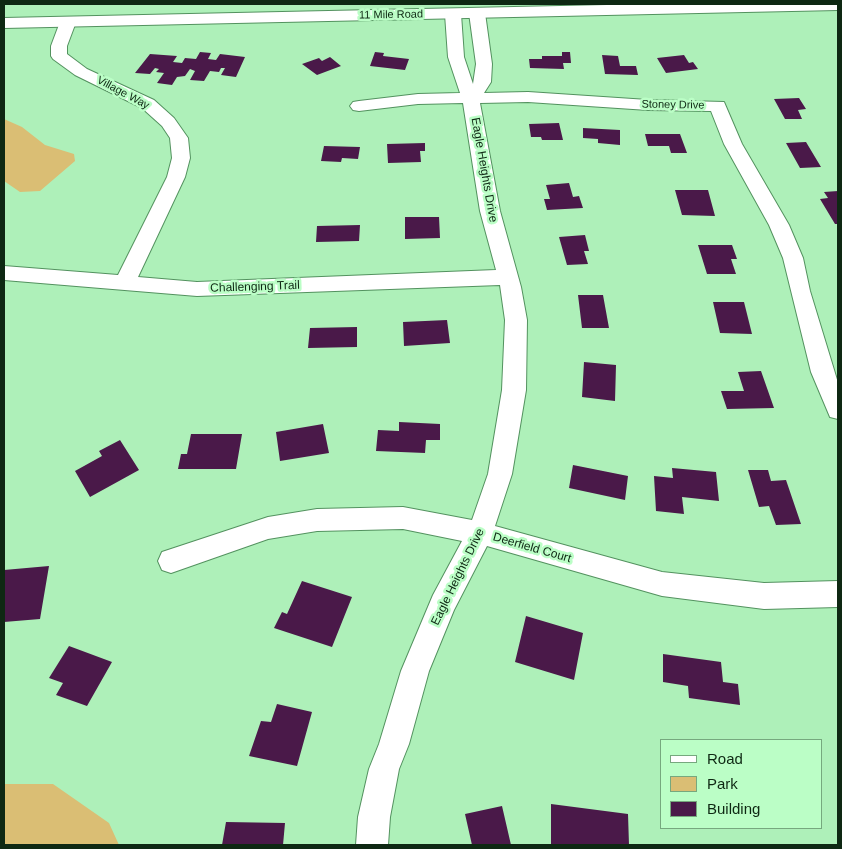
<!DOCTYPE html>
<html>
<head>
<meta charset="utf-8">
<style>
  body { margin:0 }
  #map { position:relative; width:842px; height:849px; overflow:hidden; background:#aef0b9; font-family:Arial,sans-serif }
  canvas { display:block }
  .frame { position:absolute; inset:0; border:5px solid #0e2813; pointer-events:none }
  .legend { position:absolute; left:660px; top:739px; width:162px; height:90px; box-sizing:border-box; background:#bbfec6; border:1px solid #76a87e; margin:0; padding:6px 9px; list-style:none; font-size:15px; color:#0e2813 }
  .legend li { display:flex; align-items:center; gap:10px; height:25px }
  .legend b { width:25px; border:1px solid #76a87e }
</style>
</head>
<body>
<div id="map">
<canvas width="842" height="849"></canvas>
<div class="frame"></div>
<ul class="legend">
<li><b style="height:6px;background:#fff"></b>Road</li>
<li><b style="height:14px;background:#dabe74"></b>Park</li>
<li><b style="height:14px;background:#4a1949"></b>Building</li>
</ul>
</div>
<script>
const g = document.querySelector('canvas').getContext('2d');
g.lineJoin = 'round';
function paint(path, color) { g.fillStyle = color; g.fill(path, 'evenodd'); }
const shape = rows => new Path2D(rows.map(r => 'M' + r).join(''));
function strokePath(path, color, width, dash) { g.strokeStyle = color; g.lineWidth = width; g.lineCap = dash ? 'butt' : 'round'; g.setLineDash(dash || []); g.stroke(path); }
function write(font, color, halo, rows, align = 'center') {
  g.font = font + ' Arial,sans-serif'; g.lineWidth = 5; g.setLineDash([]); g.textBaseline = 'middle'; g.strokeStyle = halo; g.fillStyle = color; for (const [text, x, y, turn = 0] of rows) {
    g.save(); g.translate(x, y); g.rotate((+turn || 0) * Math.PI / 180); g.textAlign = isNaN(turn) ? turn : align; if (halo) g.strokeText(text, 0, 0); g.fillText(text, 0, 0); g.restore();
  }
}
const green = shape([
  [4,119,22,127,45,145,74,154,75,161,40,191,20,192,4,181],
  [4,784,53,784,109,823,119,845,4,845]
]);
const building = shape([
  [200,52,211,53,208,59,216,60,220,54,245,57,236,77,221,75,225,68,221,68,219,72,210,71,204,81,190,80,195,71,190,69,185,76,177,77,172,85,157,83,164,73,156,72,159,69,155,68,150,74,135,73,150,54,177,56,173,62,182,63,185,58,196,59],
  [375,52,384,53,383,56,409,59,405,70,370,66],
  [562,52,570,52,571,63,563,63,564,69,530,68,529,59,542,59,542,56,562,56],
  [602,55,618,56,620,66,636,66,638,75,605,74],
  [684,55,689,63,693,62,698,69,666,73,657,58],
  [330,57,341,66,317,75,302,64,319,58,322,61],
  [799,98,806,109,798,110,802,119,785,119,774,99],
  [559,123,563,140,542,140,541,137,531,137,529,124],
  [583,128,620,130,620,145,598,143,598,139,583,138],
  [645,134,680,134,687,153,671,153,669,146,648,146],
  [806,142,821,167,800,168,786,143],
  [425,143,425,151,420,151,421,162,388,163,387,144],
  [324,146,360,147,358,159,342,158,341,162,321,161],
  [569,183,573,197,579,196,583,208,547,210,544,199,550,199,546,185],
  [675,190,708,190,715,216,682,215],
  [838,191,838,224,835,224,820,199,828,198,824,192],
  [405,217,439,217,440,238,405,239],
  [360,225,359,241,316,242,317,226],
  [585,235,589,251,584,251,588,264,567,265,559,237],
  [698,245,732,245,737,259,731,259,736,274,707,274],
  [578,295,603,295,609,328,582,328],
  [713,302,744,302,752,334,720,333],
  [447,320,450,343,404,346,403,322],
  [357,327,357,347,308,348,310,328],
  [584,362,616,365,615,401,582,397],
  [761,371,774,408,727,409,721,391,744,391,738,372],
  [399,422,440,424,440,440,426,440,425,453,376,451,378,430,399,431],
  [323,424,329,453,280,461,276,432],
  [191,434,242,434,236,469,178,469,181,454,187,454],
  [120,440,139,470,90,497,75,471,102,456,99,451],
  [573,465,628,476,625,500,569,488],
  [672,468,716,472,719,501,682,497,684,514,656,511,654,476,673,478],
  [748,470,768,470,771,481,786,480,801,524,776,525,769,506,759,507],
  [49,566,40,619,4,622,4,570],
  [302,581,352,597,332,647,274,628,282,612,287,614],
  [526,616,583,633,574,680,515,662],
  [69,646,112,662,87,706,56,695,63,683,49,678],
  [663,654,721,662,723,682,738,684,740,705,689,698,688,686,663,682],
  [277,704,312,712,297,766,249,756,261,721,271,722],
  [551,804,628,814,629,845,551,845],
  [502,806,511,845,472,845,465,814],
  [226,822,285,823,283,845,222,845]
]);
const street = shape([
  [477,8,482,10,485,13,492,64,491,82,484,93,528,92,648,100,724,102,742,144,789,225,803,258,810,291,838,383,838,419,830,417,811,372,783,258,769,225,724,144,711,111,648,110,528,102,480,103,500,211,521,287,527,320,526,390,512,474,495,526,662,572,764,583,838,581,838,607,764,609,662,596,487,546,454,610,429,671,409,744,399,769,390,817,388,845,356,845,358,817,369,769,379,744,401,671,433,595,462,541,403,529,317,531,268,539,171,573,162,570,158,561,162,552,268,517,317,509,403,507,472,520,488,474,502,390,505,320,500,285,197,296,4,280,4,266,118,275,167,177,172,158,170,138,162,126,142,108,75,75,53,59,51,56,51,46,60,22,63,19,68,17,73,19,76,22,67,46,67,54,87,69,154,100,174,118,188,138,190,158,185,177,138,277,197,282,496,270,480,211,463,103,418,104,359,111,353,110,350,106,353,102,359,101,418,94,460,93,448,57,445,14,448,11,453,9,458,11,461,14,464,57,473,84,476,64,469,13,472,10,477,8]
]);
const secondary = shape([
  [653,4,838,4,838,10,4,28,4,18,653,4]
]);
const farStreetnames = [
  ["11 Mile Road",391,15,-1],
  ["Village Way",123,93,28],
  ["Stoney Drive",673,105,1]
];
const streetNames = [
  ["Eagle Heights Drive",484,170,80],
  ["Challenging Trail",255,287,-2],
  ["Deerfield Court",532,548,16],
  ["Eagle Heights Drive",458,577,-64]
];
paint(green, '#dabe74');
paint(building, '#4a1949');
strokePath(street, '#53925f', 2);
strokePath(secondary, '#53925f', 2);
paint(street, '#fff');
paint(secondary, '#fff');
write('11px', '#0e2813', '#bbfec6', farStreetnames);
write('12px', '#0e2813', '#bbfec6', streetNames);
</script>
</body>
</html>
